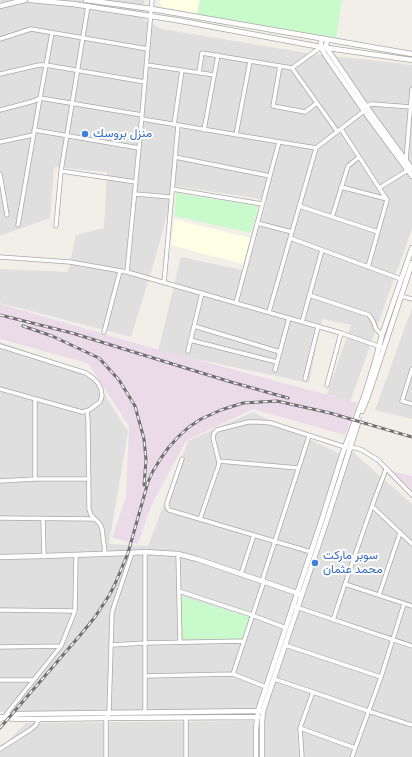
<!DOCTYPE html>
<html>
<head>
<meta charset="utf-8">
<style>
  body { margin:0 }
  canvas { display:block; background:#f2efe9 }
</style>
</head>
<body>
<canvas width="412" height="757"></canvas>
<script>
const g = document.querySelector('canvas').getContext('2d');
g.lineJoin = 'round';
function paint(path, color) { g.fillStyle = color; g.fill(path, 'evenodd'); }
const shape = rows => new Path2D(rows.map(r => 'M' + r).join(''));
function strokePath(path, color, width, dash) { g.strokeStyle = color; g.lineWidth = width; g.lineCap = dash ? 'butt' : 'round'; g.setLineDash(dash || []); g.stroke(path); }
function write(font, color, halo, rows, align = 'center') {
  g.font = font + ' "Nunito Sans",Vazirmatn,sans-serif'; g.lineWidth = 4; g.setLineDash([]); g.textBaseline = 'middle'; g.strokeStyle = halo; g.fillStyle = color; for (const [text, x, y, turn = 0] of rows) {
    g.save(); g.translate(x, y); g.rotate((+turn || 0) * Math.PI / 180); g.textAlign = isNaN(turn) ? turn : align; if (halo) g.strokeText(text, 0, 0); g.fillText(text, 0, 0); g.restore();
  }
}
const residential = shape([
  [0,0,144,0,145,21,162,29,313,54,370,60,412,65,412,229,350,402,327,394,351,325,322,319,309,383,158,351,181,257,247,271,267,200,175,186,154,262,131,337,0,303,0,269,68,272,76,235,104,228,107,172,54,167,50,218,0,236],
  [412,308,412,419,375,410],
  [0,342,92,374,128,432,109,544,148,546,188,441,253,412,342,455,258,711,0,712],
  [346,446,412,504,412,757,257,757,256,722],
  [253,721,255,757,0,757,0,749,26,723]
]);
const industrial = shape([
  [0,304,142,345,358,403,345,435,253,409,186,441,151,506,138,544,112,538,126,497,129,426,90,366,88,364,83,362,0,339],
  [380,468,412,476,412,498]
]);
const education = shape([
  [160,0,199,0,197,11,196,13,162,7,160,3],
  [174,219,250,238,243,264,171,245]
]);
const park = shape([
  [200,0,342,0,336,38,198,14],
  [176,193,258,206,251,233,175,216],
  [181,596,249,617,242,639,183,639]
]);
const minor = shape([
  [0,39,31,29,148,49],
  [147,65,214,75],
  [280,66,273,106,305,112,317,103],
  [292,68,337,131],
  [199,73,202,53,292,68,321,47],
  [0,74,39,65,46,65,145,82],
  [366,106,372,104,411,107],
  [0,110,34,101,40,98,142,115],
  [142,119,316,148],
  [174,125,182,70],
  [341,129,387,200,368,267],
  [34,130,139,148],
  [204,130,218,55],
  [236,135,250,61],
  [0,142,33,135],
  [175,157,270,176],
  [406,160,412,89],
  [61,171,136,182],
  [0,174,7,215],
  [341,187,387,199],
  [379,188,408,170],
  [172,189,262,204],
  [135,194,171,197],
  [299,206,378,232],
  [332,217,348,166,359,157],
  [257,223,292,232],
  [18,225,40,98,52,33],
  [56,226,61,171,88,6],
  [290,238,401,279],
  [0,257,70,262,127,272,341,333,381,347],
  [127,272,139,148,152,0],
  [164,283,178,125],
  [309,295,369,315,373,321,376,329,382,335],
  [401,296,412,299],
  [236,303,279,142],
  [269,312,316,148,364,111],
  [302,322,322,250],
  [194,326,280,352],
  [104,332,120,271],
  [190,340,277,362],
  [0,346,86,373,93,378,98,383,101,389,102,396,100,402,89,410,82,412,0,389],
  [188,351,202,293],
  [412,369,402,401,412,404],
  [275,370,289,318],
  [305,379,318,327],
  [327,385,341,333],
  [35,399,35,479],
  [87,411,88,420,89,509,91,515,100,524,102,529,105,553],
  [182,459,167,503,167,507,169,510,311,552],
  [219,461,298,468],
  [0,481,35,479,89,479],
  [372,506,412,544],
  [0,518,94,519],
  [43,519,44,556],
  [200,519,219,464,218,458,213,438,214,433,217,430,248,422,259,422,271,423,345,447,356,448,362,450,378,460,412,495],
  [145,552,145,712],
  [178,554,180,642],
  [241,574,254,535],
  [262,581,309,436],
  [345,584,412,606],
  [179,591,252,615,286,628],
  [379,595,400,533],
  [296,607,412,646],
  [0,610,75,611],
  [333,620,345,584,372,506,386,469],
  [112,645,145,643,244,641],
  [285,645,381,677],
  [0,647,61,646],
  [233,674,264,581],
  [145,676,233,674,266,687],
  [274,679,313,692,368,711,412,725],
  [0,680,34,680],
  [0,720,4,717,61,646,75,611,76,555],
  [300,728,355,748],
  [0,749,30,730,36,725,39,719],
  [106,757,106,718,109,713,112,613,114,606,132,553],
  [186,757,186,718],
  [302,757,300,728,313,692],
  [352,757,381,677,404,604]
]);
const tertiary = shape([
  [30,0,73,4,176,20,321,47,412,60],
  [86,0,152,9,412,54],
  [0,6,25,0],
  [321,38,321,47,324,53,364,111,412,176],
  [327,39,326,47,366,106,412,169],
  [362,411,368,396,412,263],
  [0,557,44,556,128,553,145,552,178,554,197,559,300,594],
  [6,716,19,714,260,711],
  [0,717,15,719,39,719,106,718,258,717],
  [256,757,256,729,258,711,322,519,342,455,365,394,375,362,382,335,412,248],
  [262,757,262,722,263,711,327,520,359,420]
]);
const rail = shape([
  [0,315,72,333,231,382,288,398],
  [23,326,52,336,99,358,119,380,135,406,144,439,146,460,144,485],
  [0,728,82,633,95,617,110,594,115,584,128,553,148,482,153,471,161,458,169,447,179,436,189,427,201,419,221,410,243,403,277,401,330,413,412,437]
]);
const markers = [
  [85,134,4,"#3f7fe0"],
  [315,563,4,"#3f7fe0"]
];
const shopNames = [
  ["منزل بروسك",93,134],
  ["سوبر ماركت",323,556],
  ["محمد عثمان",323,570]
];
paint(residential, '#e0dfdf');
paint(industrial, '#ebdbe8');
paint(education, '#ffffe5');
paint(park, '#c8facc');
strokePath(minor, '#a9a9a9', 5);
strokePath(tertiary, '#a9a9a9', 6);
strokePath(minor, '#fff', 3.5);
strokePath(tertiary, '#fff', 4.5);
strokePath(rail, '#707070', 3);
strokePath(rail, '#fff', 1.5, [4.5]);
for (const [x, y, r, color] of markers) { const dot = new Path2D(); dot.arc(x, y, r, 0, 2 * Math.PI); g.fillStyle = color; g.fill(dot); strokePath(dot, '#fff', 1.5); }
write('12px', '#366cbe', '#fff', shopNames, 'left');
</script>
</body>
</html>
